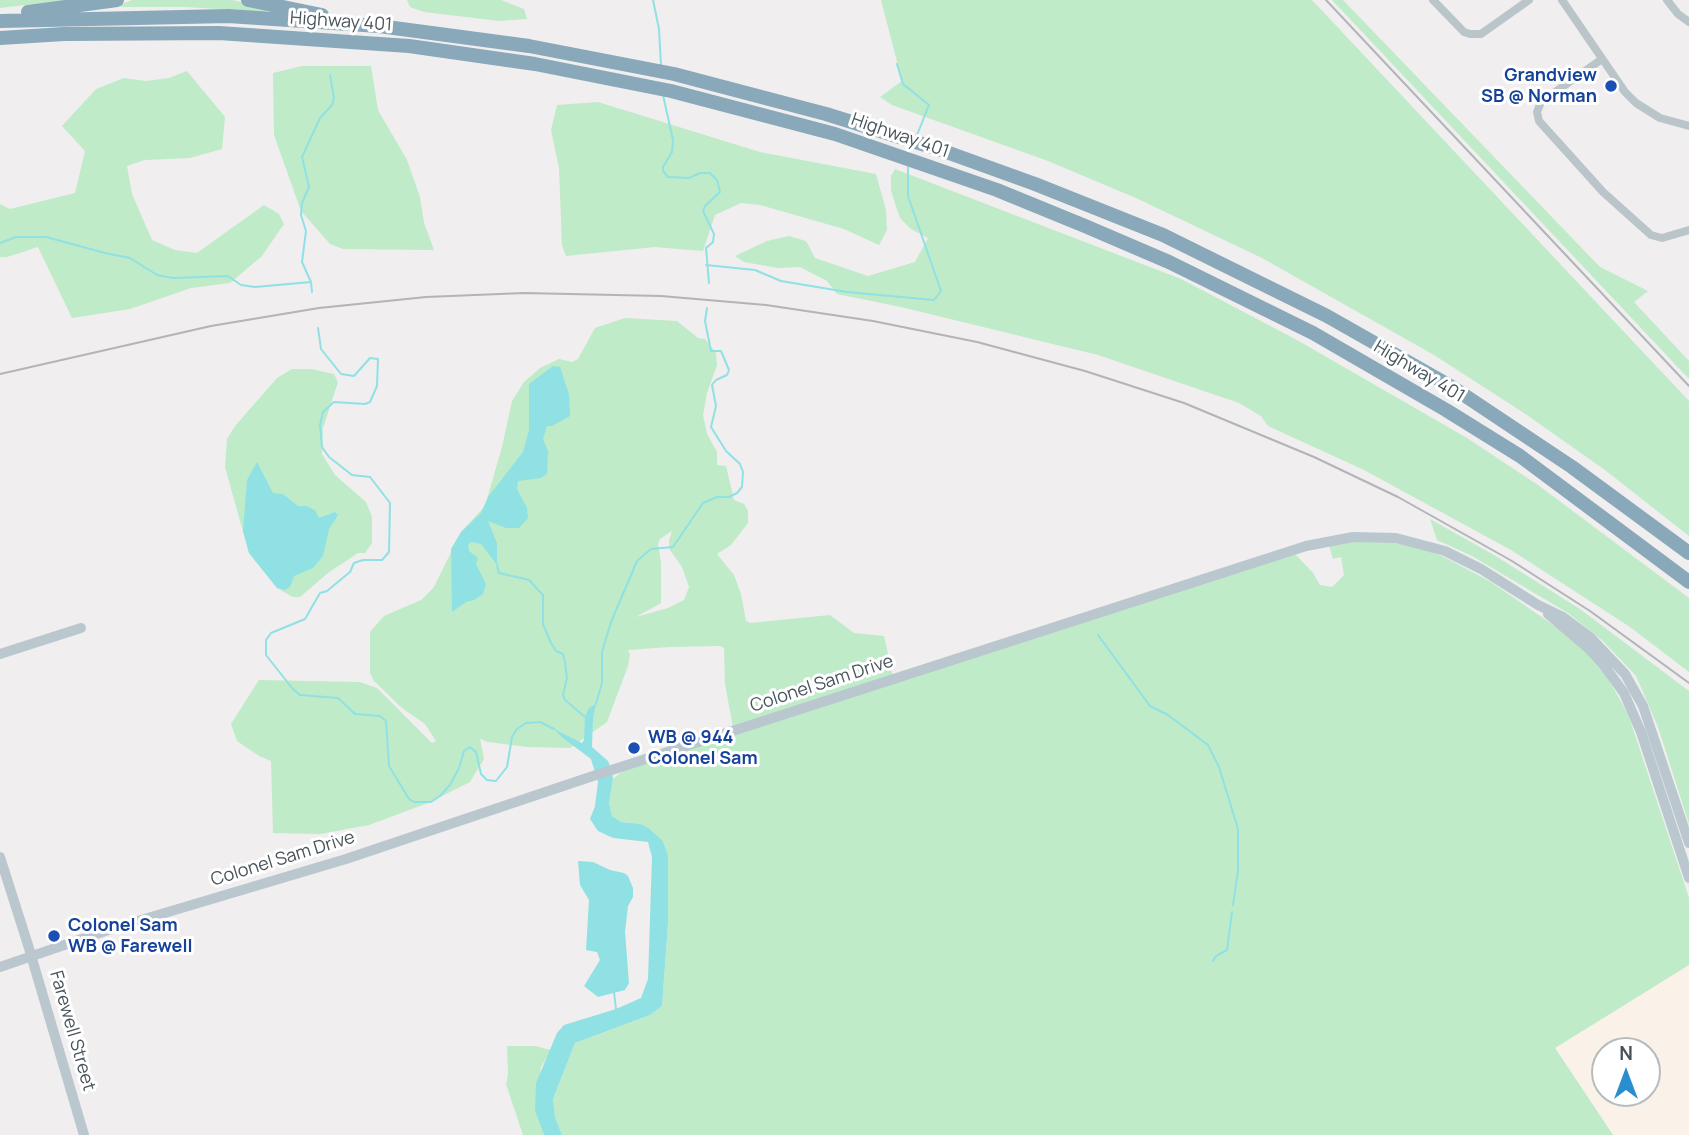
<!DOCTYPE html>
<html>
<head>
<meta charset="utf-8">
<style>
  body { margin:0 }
  #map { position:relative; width:1689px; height:1135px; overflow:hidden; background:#f0eeee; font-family:Manrope,sans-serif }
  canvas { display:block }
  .north { position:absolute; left:1591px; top:1037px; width:70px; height:70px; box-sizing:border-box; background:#fff; border:2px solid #b6bbbd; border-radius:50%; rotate:0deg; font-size:19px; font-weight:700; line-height:28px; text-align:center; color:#48545a }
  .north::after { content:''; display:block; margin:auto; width:24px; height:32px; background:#288ed0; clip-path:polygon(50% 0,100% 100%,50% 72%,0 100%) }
</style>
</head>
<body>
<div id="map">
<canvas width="1689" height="1135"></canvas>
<div class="north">N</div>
</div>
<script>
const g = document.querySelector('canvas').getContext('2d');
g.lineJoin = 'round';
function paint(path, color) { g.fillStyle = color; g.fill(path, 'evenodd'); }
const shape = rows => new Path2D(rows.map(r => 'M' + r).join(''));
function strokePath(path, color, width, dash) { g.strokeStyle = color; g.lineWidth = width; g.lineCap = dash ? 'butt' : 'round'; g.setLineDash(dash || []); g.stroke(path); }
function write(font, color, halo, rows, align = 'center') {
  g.font = font + ' Manrope,sans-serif'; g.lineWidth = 6; g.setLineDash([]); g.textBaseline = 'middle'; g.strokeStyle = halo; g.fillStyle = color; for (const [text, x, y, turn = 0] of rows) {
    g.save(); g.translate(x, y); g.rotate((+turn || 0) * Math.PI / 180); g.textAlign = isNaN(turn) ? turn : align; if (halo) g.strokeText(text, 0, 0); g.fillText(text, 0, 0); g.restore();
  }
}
const commercial = shape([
  [1689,965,1689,1135,1613,1135,1555,1048],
  [1605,1051,1647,1051,1647,1093,1605,1093]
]);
const green = shape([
  [0,0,69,0,0,8],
  [132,0,232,0,266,8,267,12,186,7,121,7,120,5],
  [407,0,501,0,524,9,527,19,499,21,424,12,410,7],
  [881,0,1312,0,1689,401,1689,536,1605,470,1524,413,1434,355,1262,258,1136,198,1048,161,892,105,880,97,902,81],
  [1332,0,1343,0,1600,267,1648,291,1634,302,1689,361,1689,379],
  [302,66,371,66,378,110,407,160,420,197,424,223,434,250,343,249,330,244,301,211,274,135,273,73],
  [187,71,225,117,222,149,190,158,145,160,127,166,132,194,152,240,175,250,197,253,264,205,279,214,284,224,262,256,230,283,191,288,130,309,72,318,38,247,7,257,0,257,0,204,10,209,75,193,85,151,62,126,96,89,124,78,146,81,169,78],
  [598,102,760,152,876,174,886,210,887,230,879,245,844,229,760,205,741,203,715,215,703,251,655,247,566,256,562,245,559,168,551,130,557,105],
  [895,169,1181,279,1297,340,1467,438,1538,485,1689,598,1689,672,1630,627,1511,550,1364,470,1268,426,1261,416,1239,403,1098,355,901,307,837,294,827,281,800,267,778,268,744,262,735,256,767,241,789,236,806,241,815,258,868,276,915,262,928,238,911,229,900,218,891,191,891,176],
  [625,318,677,321,698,338,705,339,716,353,717,365,707,393,703,415,707,434,717,452,717,465,726,466,734,500,744,504,748,511,748,523,731,545,717,554,734,575,741,594,746,621,750,623,830,615,854,633,884,636,893,677,1295,554,1313,573,1320,585,1332,587,1344,575,1341,557,1333,559,1329,545,1348,542,1373,541,1396,543,1424,549,1444,557,1491,582,1569,636,1589,654,1606,675,1628,714,1689,898,1689,965,1555,1048,1613,1135,562,1135,555,1117,553,1099,575,1043,650,1015,662,1006,668,924,668,855,641,824,621,822,612,816,609,803,613,779,629,766,734,733,725,684,724,648,720,646,669,647,628,650,630,654,628,666,607,722,570,748,527,747,488,742,480,739,484,759,470,782,428,803,369,825,320,834,273,833,271,761,259,756,237,741,231,724,259,680,360,682,377,688,432,743,436,741,425,724,402,708,374,681,370,673,370,632,384,616,421,600,434,587,461,532,485,506,502,447,512,401,524,382,540,368,559,359,572,362,578,359,595,328],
  [672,531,669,541,670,550,682,567,689,587,684,600,668,608,636,617,661,603,661,563,658,544,660,539],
  [292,369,311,369,334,374,338,382,323,428,322,454,335,475,366,502,372,517,372,543,365,553,358,553,328,573,300,597,293,597,277,588,249,553,225,467,227,439,235,426,277,378],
  [1430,519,1494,555,1580,609,1689,691,1689,824,1658,727,1636,676,1602,640,1568,613,1472,556,1437,540],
  [507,1046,535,1046,551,1050,541,1067,535,1111,544,1135,523,1135,506,1084,508,1075]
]);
const water = shape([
  [553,366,560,367,569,394,570,416,552,426,547,426,543,439,548,451,547,474,541,478,518,481,517,489,527,508,528,518,519,528,506,528,488,521,497,543,497,565,481,544,471,542,468,545,469,551,478,558,476,564,486,584,483,594,474,600,466,602,452,612,451,549,461,532,481,513,488,497,523,452,529,430,529,384],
  [257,462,273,493,283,494,298,506,306,506,315,510,319,518,335,512,338,515,329,529,323,556,313,568,294,576,290,587,285,590,277,588,249,553,243,531,247,480],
  [596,704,593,718,592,747,608,761,612,771,613,779,609,803,612,816,621,822,641,824,648,828,662,840,668,855,668,924,662,1006,650,1015,575,1043,553,1099,555,1117,562,1135,544,1135,535,1111,536,1083,557,1033,564,1025,616,1009,641,998,648,979,652,857,648,842,613,838,598,831,590,819,595,806,598,782,591,759,563,738,554,729,582,743,584,740,585,717,589,708],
  [578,861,593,862,610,870,624,873,628,876,633,888,633,897,628,906,625,932,629,983,625,990,598,997,584,986,600,960,597,952,586,950,589,900,580,885]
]);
const stream = shape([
  [653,0,659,29,661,65],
  [897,64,903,84,929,105,917,135],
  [663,95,673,140,672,152,663,167,663,171,668,177,689,178,700,173,710,173,717,180,720,192,705,206,703,211,714,234,713,242,706,248,709,283],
  [0,243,16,237,46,237,105,253,130,258,157,275,173,278,228,276,241,285,255,287,311,282],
  [706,265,755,270,781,281,847,292,934,300,941,291,908,196,908,167],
  [312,292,311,282,302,262,306,231,301,215,302,203,309,187,302,157,320,118,332,105,334,98,330,75],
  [318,328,321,349,341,374,354,376,370,358,378,359,377,386,370,402,365,404,334,402,323,412,320,425,322,447,329,457,352,475,370,477,390,503,389,552,382,560,363,560,354,563,350,572,327,591,320,593,305,619,271,633,266,640,266,655,292,688,300,695,338,698,355,714,380,716,386,721,389,766,409,799,414,802,431,802,440,796,450,785,459,768,464,751,470,747,476,752,481,774,487,780,496,781,507,767,512,737,517,729,526,723,540,722,554,729],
  [497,565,499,573,529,580,543,595,543,624,551,643,556,651,563,654,565,662,567,678,563,695,565,700,585,717],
  [1098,635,1150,706,1168,715,1208,745,1219,767,1238,829,1238,871,1233,905],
  [596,704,602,683,602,652,611,622,637,561,651,549,673,547,703,503,717,497,729,497,737,493,742,487,743,472,740,464,726,451,711,427,716,406,712,385,716,380,727,375,729,370,721,351,711,351,705,321,707,308],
  [1213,961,1216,956,1227,950,1232,912],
  [614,992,616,1009]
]);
const street = shape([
  [1433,0,1464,32,1470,34,1481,34,1529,0],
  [1562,0,1625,92,1636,103,1660,118,1689,126],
  [1667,0,1678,14,1689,22],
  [1602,59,1541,102,1537,112,1539,121,1603,192,1651,235,1662,238,1689,230]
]);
const secondary = shape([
  [1548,614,1589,649,1603,664,1624,693,1641,732,1689,878],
  [0,654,81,628],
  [0,857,28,945,84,1135],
  [0,967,111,929,346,859,593,776,1306,546,1353,537,1396,538,1445,551,1481,569,1538,605,1563,617,1590,637,1625,674,1643,706,1689,843]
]);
const highway = shape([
  [248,0,322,15],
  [28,12,117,0],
  [0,21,228,16,379,26,529,46,674,74,826,114,938,149,1035,184,1163,235,1327,316,1452,387,1572,467,1689,553],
  [0,38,64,34,219,33,409,46,535,64,671,91,835,134,997,190,1085,226,1169,262,1313,333,1446,410,1520,456,1689,582]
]);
const rail = shape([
  [1326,0,1689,386],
  [0,374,211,326,319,308,426,297,524,293,661,296,766,305,873,321,977,342,1085,371,1184,403,1314,457,1398,497,1512,561,1590,611,1689,683]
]);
const markers = [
  [1611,86,7,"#1a4fb4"],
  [634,748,7,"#1a4fb4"],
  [54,936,7,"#1a4fb4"]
];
const streetNames = [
  ["Highway 401",341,22,4],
  ["Highway 401",900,136,19],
  ["Highway 401",1419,372,31],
  ["Colonel Sam Drive",822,684,-18],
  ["Colonel Sam Drive",283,859,-17],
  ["Farewell Street",72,1031,74]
];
const transitNames = [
  ["Grandview",1597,76,"right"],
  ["SB @ Norman",1597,97,"right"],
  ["WB @ 944",648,738],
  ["Colonel Sam",648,759],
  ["Colonel Sam",68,926],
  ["WB @ Farewell",68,947]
];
paint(commercial, '#faf2e8');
paint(green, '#bfebc9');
paint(water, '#90e1e4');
strokePath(stream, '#90e1e4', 2);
strokePath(street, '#bac5ca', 8);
strokePath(secondary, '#bbc7ce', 10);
strokePath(highway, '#89a8b9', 14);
strokePath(rail, '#b1b4b8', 2);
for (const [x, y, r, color] of markers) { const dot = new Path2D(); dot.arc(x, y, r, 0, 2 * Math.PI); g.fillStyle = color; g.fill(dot); strokePath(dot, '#fff', 2.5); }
write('18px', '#48545a', '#fff', streetNames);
write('bold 18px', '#164399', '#fff', transitNames, 'left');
</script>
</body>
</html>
